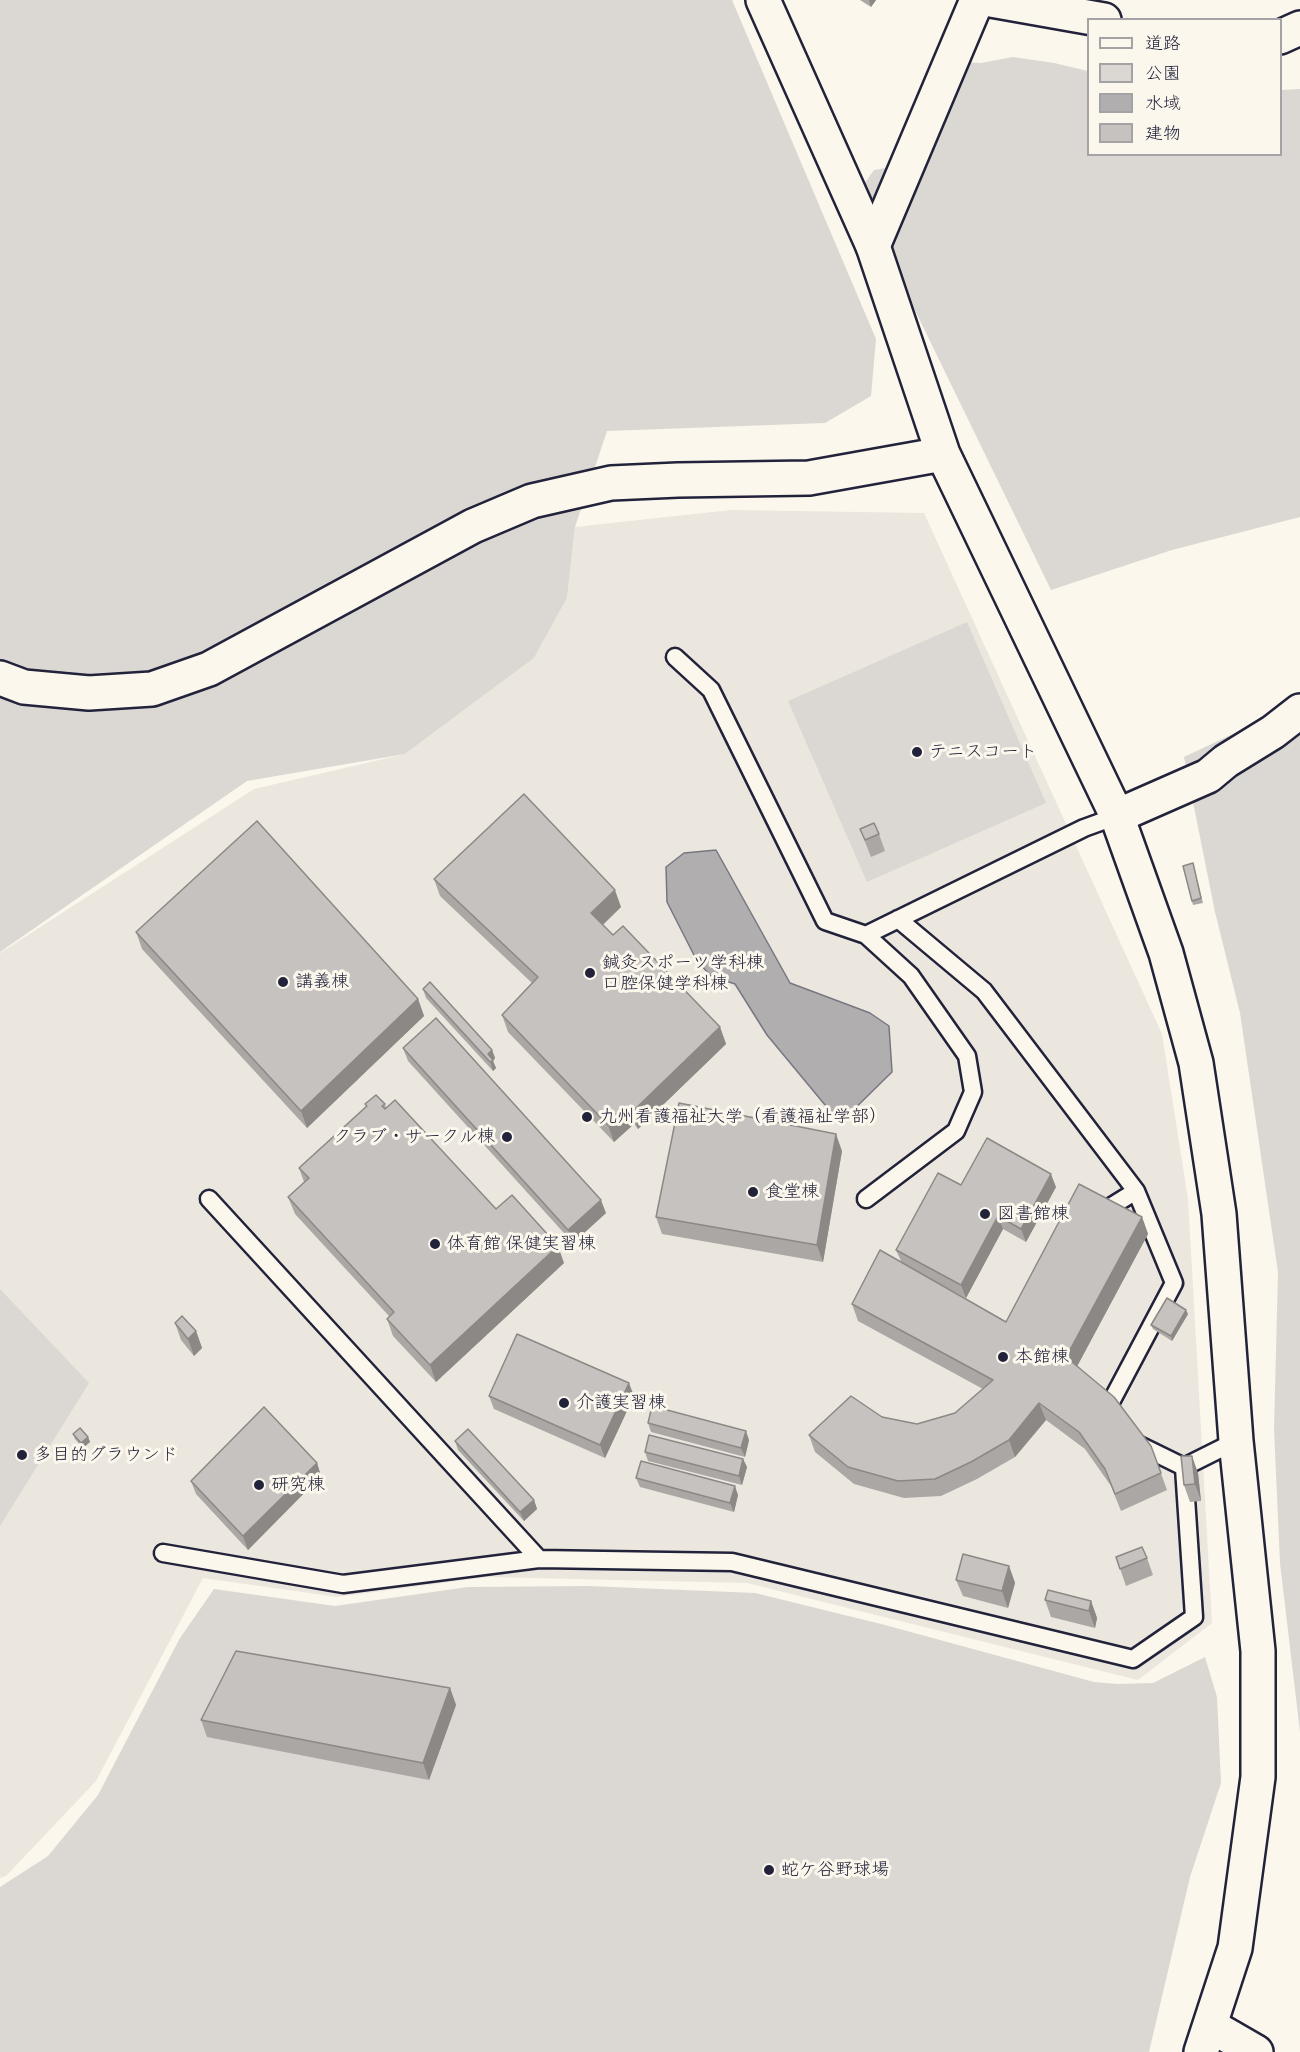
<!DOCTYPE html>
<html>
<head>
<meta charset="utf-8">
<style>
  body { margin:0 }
  #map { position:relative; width:1300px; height:2052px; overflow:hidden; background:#fbf7ec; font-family:Sriracha,"Klee One",sans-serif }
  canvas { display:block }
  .legend { position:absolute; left:1087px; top:18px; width:195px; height:138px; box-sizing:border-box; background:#fbf7ec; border:2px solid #a4a2a5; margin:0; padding:8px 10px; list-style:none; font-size:18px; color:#22223b }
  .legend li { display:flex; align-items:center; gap:12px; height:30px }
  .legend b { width:30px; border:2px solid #a4a2a5 }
</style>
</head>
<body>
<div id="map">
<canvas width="1300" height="2052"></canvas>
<ul class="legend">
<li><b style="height:8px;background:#fbf7ec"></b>道路</li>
<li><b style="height:16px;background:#dbd8d3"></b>公園</li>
<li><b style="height:16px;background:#b1aeb0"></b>水域</li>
<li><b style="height:16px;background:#c6c2c0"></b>建物</li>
</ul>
</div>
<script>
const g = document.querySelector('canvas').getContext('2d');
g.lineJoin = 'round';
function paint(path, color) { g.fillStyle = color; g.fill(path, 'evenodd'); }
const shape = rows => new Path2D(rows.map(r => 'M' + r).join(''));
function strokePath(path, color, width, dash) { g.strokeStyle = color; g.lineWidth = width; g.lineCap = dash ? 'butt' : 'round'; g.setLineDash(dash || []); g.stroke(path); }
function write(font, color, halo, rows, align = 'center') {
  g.font = font + ' Sriracha,"Klee One",sans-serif'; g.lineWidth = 6; g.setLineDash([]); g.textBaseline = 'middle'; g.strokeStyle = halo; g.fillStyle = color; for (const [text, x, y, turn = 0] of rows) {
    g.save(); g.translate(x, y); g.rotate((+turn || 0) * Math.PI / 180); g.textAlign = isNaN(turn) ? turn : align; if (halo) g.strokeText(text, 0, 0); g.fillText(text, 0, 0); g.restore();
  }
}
const built = shape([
  [731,510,924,513,1162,1034,1188,1199,1212,1623,1138,1680,747,1583,488,1577,337,1597,203,1578,96,1781,6,1876,0,1878,0,953,254,789,405,754,534,658,567,598,575,527]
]);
const green = shape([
  [0,0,732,0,876,339,871,396,825,423,607,431,575,527,567,598,534,658,405,754,247,781,0,952],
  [1013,57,1054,63,1088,71,1088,154,1280,154,1281,90,1300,89,1300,517,1172,550,1051,590,858,193,874,170,908,164,962,62,981,63],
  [967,622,1046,803,867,882,788,701],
  [1300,702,1300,1732,1280,1563,1274,1429,1278,1272,1240,1013,1215,912,1184,757],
  [0,1289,89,1383,0,1526],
  [588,1586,755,1593,885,1625,1094,1682,1117,1684,1153,1683,1205,1657,1217,1697,1221,1783,1190,1877,1149,2052,0,2052,0,1887,48,1856,98,1795,180,1638,214,1589,335,1606,468,1587]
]);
const water = shape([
  [716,850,790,983,870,1013,889,1026,892,1072,840,1123,767,1035,735,984,711,976,697,961,667,902,666,867,684,853,716,850]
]);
const service = shape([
  [675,657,711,690,825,921,866,935,911,976,967,1056,973,1092,956,1131,866,1199],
  [898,919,984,991,1136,1191,1174,1283,1103,1417],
  [866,935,1084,828,1117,816],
  [209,1199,539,1559],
  [1099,1214,1136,1191],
  [1135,1443,1184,1467,1236,1441],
  [163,1553,343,1584,539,1559,732,1562,1133,1659,1194,1617,1184,1468]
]);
const minor = shape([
  [991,0,1104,20],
  [1280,37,1300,28],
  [873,246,977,0],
  [1117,816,1208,776,1226,761,1273,732,1300,711]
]);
const tertiary = shape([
  [763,0,873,246,943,454,1117,816,1166,953,1196,1063,1219,1214,1236,1441,1258,1651,1258,1777,1235,1948,1201,2052],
  [0,678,24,687,89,693,152,689,209,669,473,526,532,501,611,483,678,480,809,478,943,454],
  [1211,2026,1256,2052]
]);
const wall = shape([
  [860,0,876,0,871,7],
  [860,829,879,834,885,851,871,857],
  [1194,868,1203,903,1193,905,1192,901],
  [434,879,621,907,603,925,613,935,720,1027,726,1044,638,1129,634,1124,614,1142,508,1032,502,1015,532,983,440,896],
  [136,932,418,999,424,1016,307,1128,142,949],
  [423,989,492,1050,495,1058,493,1061,496,1068,493,1071,426,998],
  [403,1048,606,1213,573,1243,408,1061],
  [365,1104,385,1104,386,1108,496,1209,564,1263,436,1382,393,1336,387,1319,389,1316,295,1214,288,1197,304,1182,299,1168,366,1106],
  [842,1151,823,1262,662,1234,656,1217],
  [961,1185,1056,1187,1026,1242,1003,1229,966,1298,929,1278,1006,1322,1142,1217,1148,1234,1077,1366,1151,1446,1167,1490,1121,1511,1111,1486,1085,1449,1046,1420,1015,1457,977,1479,941,1496,904,1498,854,1484,815,1452,809,1435,882,1417,917,1424,955,1413,983,1389,858,1321,852,1304,901,1261,896,1250],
  [1188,1314,1172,1341,1153,1329,1151,1325],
  [175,1323,196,1331,202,1348,194,1356,181,1340],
  [489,1396,634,1396,605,1458,494,1409],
  [648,1423,749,1440,745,1457,651,1432],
  [73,1434,88,1437,90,1442,83,1448,75,1439],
  [455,1441,534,1500,537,1509,524,1521,458,1450],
  [645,1452,743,1459,747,1467,742,1485,648,1461],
  [317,1463,321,1476,248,1550,196,1494,191,1481],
  [1198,1473,1201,1501,1190,1502,1184,1485],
  [636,1478,738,1495,734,1512,640,1487],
  [1116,1557,1147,1558,1153,1575,1126,1586],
  [1009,1566,1015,1583,1008,1608,963,1596,956,1580],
  [1045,1600,1091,1601,1097,1618,1095,1628,1051,1617],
  [450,1688,456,1705,429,1780,207,1737,201,1720]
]);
const shadedWall = shape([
  [869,0,876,0,871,7],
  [615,890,621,907,597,930,591,913],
  [418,999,424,1016,307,1128,301,1111],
  [720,1027,726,1044,638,1129,632,1112],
  [492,1050,495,1058,493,1061,496,1068,493,1071,488,1054],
  [628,1107,634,1124,614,1142,608,1125],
  [836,1134,842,1151,823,1262,817,1245],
  [1051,1174,1056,1187,1026,1242,1021,1229],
  [601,1200,606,1213,573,1243,568,1230],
  [998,1216,1003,1229,966,1298,961,1285],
  [1142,1217,1148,1234,1073,1374,1066,1357],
  [558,1246,564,1263,436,1382,430,1365],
  [1186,1310,1188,1314,1172,1341,1171,1336],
  [196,1331,202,1348,194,1356,188,1339],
  [629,1383,634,1396,605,1458,600,1445],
  [1039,1403,1046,1420,1015,1457,1009,1440],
  [746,1431,749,1440,745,1457,741,1448],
  [88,1437,90,1442,83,1448,81,1443],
  [1192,1456,1198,1473,1201,1501,1195,1484],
  [743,1459,747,1467,742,1485,739,1476],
  [317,1463,321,1476,248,1550,243,1536],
  [735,1486,738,1495,734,1512,730,1503],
  [534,1500,537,1509,524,1521,520,1512],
  [1009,1566,1015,1583,1008,1608,1002,1591],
  [1091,1601,1097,1618,1095,1628,1089,1611],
  [450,1688,456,1705,429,1780,423,1763]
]);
const building = shape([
  [524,794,615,890,591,913,613,935,623,926,720,1027,632,1112,628,1107,608,1125,502,1015,538,977,434,879,524,794],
  [257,821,418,999,301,1111,136,932,257,821],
  [874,823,879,834,865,840,860,829,874,823],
  [1193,863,1201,898,1192,901,1183,866,1193,863],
  [430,982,492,1050,488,1054,493,1060,490,1062,423,989,430,982],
  [436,1018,601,1200,568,1230,403,1048,436,1018],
  [376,1095,385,1104,382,1106,385,1109,395,1100,496,1209,512,1195,558,1246,430,1365,387,1319,394,1312,288,1197,309,1178,299,1168,367,1106,365,1104,376,1095],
  [679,1103,836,1134,817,1245,656,1217,679,1103],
  [987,1138,1051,1174,1021,1229,998,1216,961,1285,896,1250,938,1173,961,1185,987,1138],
  [1079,1184,1142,1217,1066,1357,1114,1397,1151,1446,1161,1473,1115,1494,1105,1469,1079,1432,1039,1403,1009,1440,971,1462,935,1479,898,1481,848,1467,809,1435,851,1396,882,1417,917,1424,955,1413,993,1380,852,1304,880,1250,1006,1322,1079,1184],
  [1167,1298,1186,1310,1171,1336,1151,1325,1167,1298],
  [182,1316,196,1331,188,1339,175,1323,182,1316],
  [517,1334,629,1383,600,1445,489,1396,517,1334],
  [652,1406,746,1431,741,1448,648,1423,652,1406],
  [264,1407,317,1463,243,1536,191,1481,264,1407],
  [80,1428,88,1437,81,1443,73,1434,80,1428],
  [468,1429,534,1500,520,1512,455,1441,468,1429],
  [649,1435,743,1459,739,1476,645,1452,649,1435],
  [1181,1456,1192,1456,1195,1484,1184,1485,1181,1456],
  [641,1461,735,1486,730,1503,636,1478,641,1461],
  [1142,1547,1147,1558,1120,1569,1116,1557,1142,1547],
  [963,1554,1009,1566,1002,1591,956,1580,963,1554],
  [1048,1590,1091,1601,1089,1611,1045,1600,1048,1590],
  [236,1651,450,1688,423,1763,201,1720,236,1651]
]);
const markers = [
  [917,752,6,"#22223b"],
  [590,973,6,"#22223b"],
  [283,982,6,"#22223b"],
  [587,1117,6,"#22223b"],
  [507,1137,6,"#22223b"],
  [753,1192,6,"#22223b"],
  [985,1214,6,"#22223b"],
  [435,1244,6,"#22223b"],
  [1003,1357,6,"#22223b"],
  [564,1403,6,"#22223b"],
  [22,1455,6,"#22223b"],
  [259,1485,6,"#22223b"],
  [769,1870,6,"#22223b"]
];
const poiNames = [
  ["テニスコート",929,752],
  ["鍼灸スポーツ学科棟",602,963],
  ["口腔保健学科棟",602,984],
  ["講義棟",295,982],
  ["九州看護福祉大学（看護福祉学部）",599,1117],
  ["クラブ・サークル棟",495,1137,"right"],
  ["食堂棟",765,1192],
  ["図書館棟",997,1214],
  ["体育館 保健実習棟",447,1244],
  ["本館棟",1015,1357],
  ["介護実習棟",576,1403],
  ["多目的グラウンド",34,1455],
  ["研究棟",271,1485],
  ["蛇ケ谷野球場",781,1870]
];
paint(built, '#ebe7df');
paint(green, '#dbd8d3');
paint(water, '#b1aeb0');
strokePath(water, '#787681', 1.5);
strokePath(service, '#22223b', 21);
strokePath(minor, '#22223b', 38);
strokePath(tertiary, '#22223b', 38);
strokePath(service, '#fbf7ec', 16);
strokePath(minor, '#fbf7ec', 33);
strokePath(tertiary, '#fbf7ec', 33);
paint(wall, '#aaa7a5');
paint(shadedWall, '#8b8886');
paint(building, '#c6c2c0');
strokePath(building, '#8b8886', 1.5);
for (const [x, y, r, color] of markers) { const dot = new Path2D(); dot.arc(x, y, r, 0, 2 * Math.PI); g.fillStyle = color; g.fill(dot); strokePath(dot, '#fbf7ec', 2); }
write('18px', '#22223b', '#fbf7ec', poiNames, 'left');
</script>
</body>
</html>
